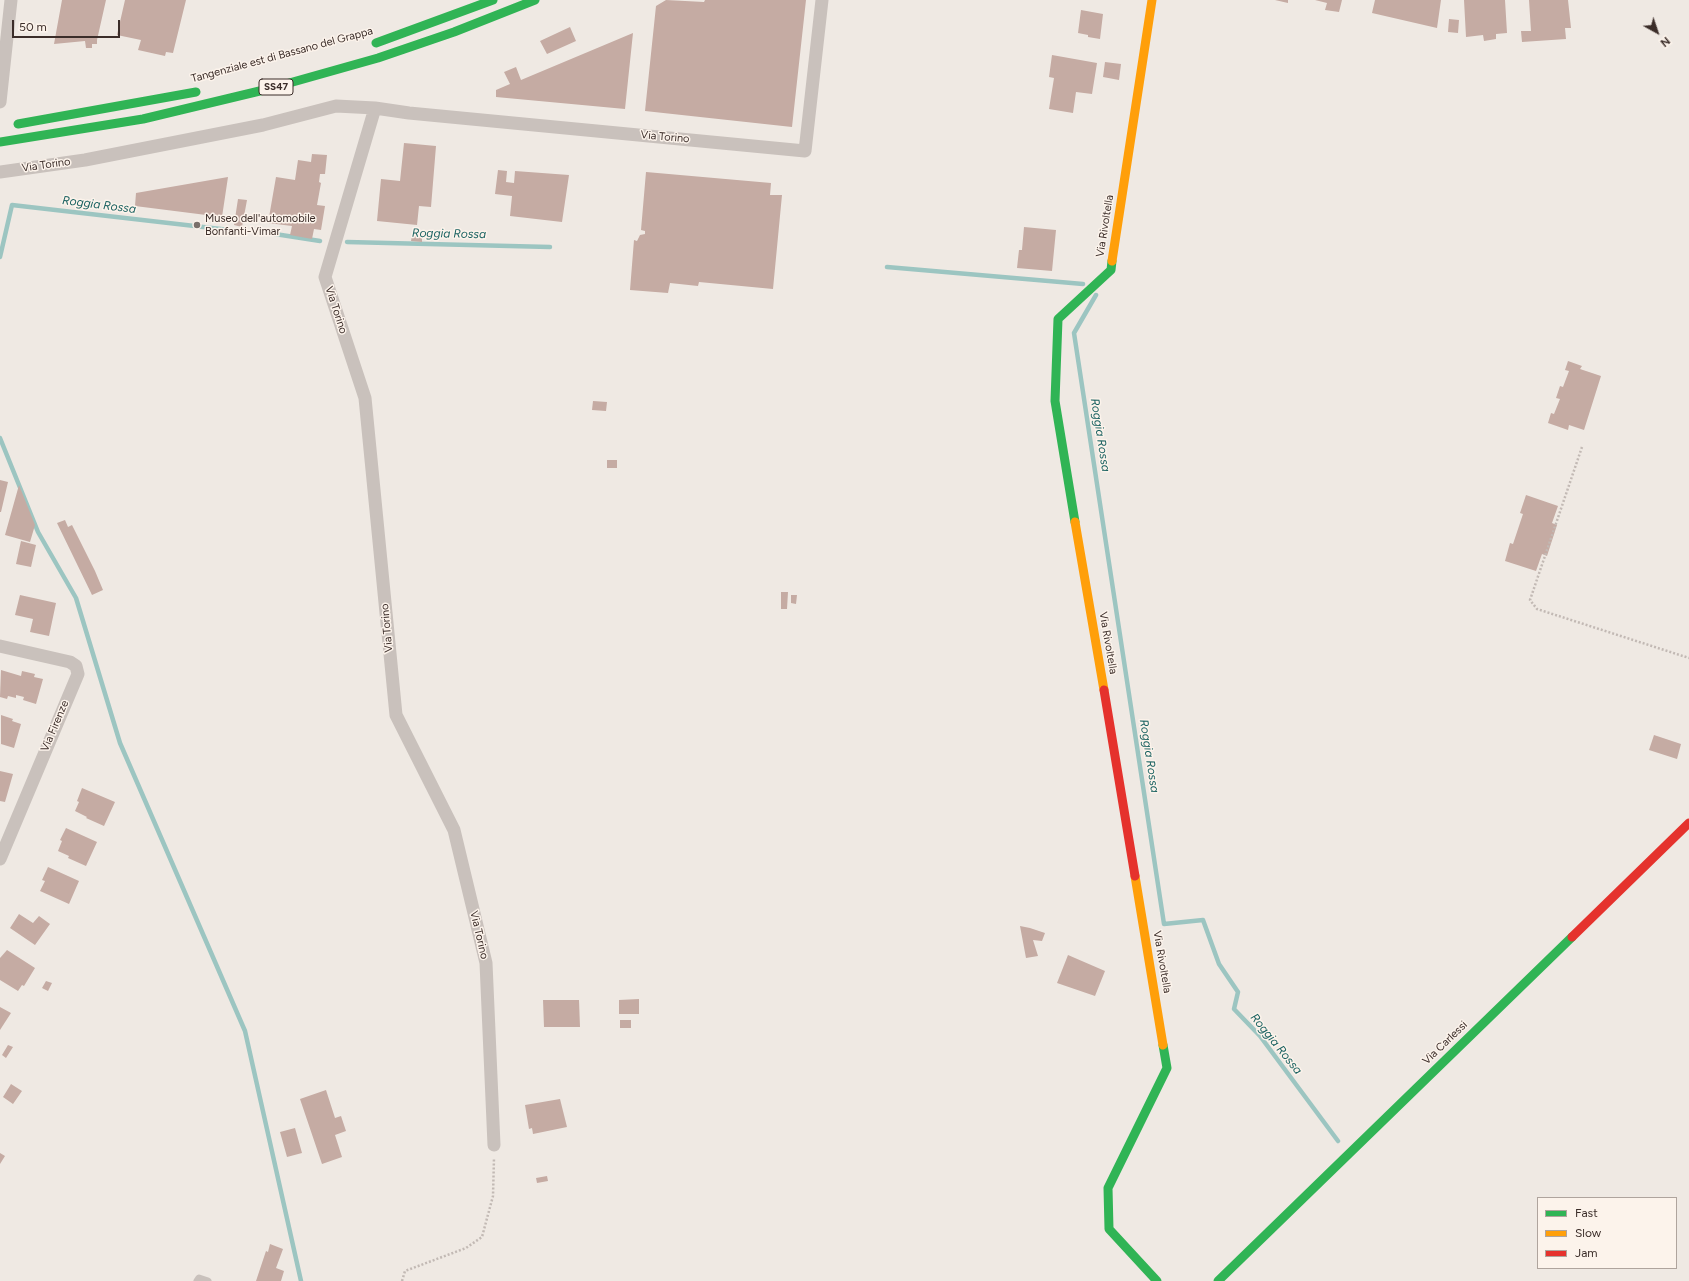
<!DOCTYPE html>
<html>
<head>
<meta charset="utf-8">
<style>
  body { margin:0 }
  #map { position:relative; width:1689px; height:1281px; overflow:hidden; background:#efe9e3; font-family:Figtree,sans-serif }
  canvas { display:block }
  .legend { position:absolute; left:1537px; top:1197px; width:140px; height:72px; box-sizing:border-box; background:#fcf3eb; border:1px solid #afa49d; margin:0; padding:5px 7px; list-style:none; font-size:12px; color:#3b2d29 }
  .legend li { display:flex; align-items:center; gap:8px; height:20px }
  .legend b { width:20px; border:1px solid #afa49d }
  .north { position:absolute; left:1637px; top:12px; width:40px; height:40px; -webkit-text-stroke:3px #fcf3eb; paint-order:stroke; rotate:140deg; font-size:11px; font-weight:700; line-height:16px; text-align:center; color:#3b2d29 }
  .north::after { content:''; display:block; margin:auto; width:14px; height:18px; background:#3b2d29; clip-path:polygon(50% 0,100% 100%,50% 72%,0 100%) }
  .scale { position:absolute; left:12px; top:20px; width:108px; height:18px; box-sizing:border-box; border:2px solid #3b2d29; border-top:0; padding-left:5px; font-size:12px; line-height:14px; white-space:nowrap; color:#3b2d29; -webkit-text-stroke:3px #fcf3eb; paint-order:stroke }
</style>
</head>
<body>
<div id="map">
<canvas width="1689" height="1281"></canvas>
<ul class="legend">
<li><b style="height:5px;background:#30b455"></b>Fast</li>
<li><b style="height:5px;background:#ff9f0a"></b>Slow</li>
<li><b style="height:5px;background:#e5322d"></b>Jam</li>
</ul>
<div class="north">N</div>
<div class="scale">50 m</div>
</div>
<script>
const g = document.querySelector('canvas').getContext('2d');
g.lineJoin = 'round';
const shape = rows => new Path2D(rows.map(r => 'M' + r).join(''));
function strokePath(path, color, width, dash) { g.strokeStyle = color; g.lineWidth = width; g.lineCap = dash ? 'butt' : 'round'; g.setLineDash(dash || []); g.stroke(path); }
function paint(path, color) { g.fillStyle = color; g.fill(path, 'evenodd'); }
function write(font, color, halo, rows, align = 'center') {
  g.font = font + ' Figtree,sans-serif'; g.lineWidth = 3; g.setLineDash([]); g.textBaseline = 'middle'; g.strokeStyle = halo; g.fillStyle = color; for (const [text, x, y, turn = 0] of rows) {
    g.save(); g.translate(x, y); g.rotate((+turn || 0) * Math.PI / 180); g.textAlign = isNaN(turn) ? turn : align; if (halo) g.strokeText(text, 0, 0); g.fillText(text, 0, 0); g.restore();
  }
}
const stream = shape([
  [262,232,320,241],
  [347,242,550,247],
  [0,257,12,205,238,231],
  [887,267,1083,284],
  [1096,295,1074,333,1164,924,1203,920,1219,964,1238,992,1234,1009,1260,1036,1338,1141],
  [0,438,38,532,76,598,120,743,245,1031,301,1281]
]);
const building = shape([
  [62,0,106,0,97,40,97,44,92,44,92,48,86,48,85,41,54,44],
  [125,0,186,0,173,53,166,52,165,56,138,50,141,40,117,35],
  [666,0,704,2,705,0,806,0,792,127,645,111,656,6],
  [1275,0,1288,0,1288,3],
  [1315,0,1342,0,1339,12,1325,10,1327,3],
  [1375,0,1441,0,1437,28,1372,13],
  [1464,0,1505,0,1507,33,1496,34,1496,39,1484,41,1483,35,1466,37],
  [1529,0,1568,0,1571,28,1565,28,1566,39,1522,42,1521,31,1531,31],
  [1081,10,1103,14,1100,39,1088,37,1088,35,1078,33],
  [1449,19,1459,20,1458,33,1448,32],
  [570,27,576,41,547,54,540,41],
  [633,33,625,109,496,97,496,90,510,84,504,72,516,67,521,80],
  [1052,55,1097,63,1092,94,1076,92,1073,113,1049,109,1054,78,1049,77],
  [1105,62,1121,64,1119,80,1103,77],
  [404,143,436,146,431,207,419,206,417,225,377,221,381,179,400,181],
  [312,154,327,155,325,174,320,174,319,182,321,183,317,205,325,206,321,230,314,229,312,239,290,235,292,226,268,223,276,177,295,180,298,160,311,162],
  [498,170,507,171,506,182,514,183,515,171,569,175,562,222,510,216,512,196,495,194],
  [646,172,771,183,770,195,782,195,773,289,699,282,698,286,670,283,668,293,630,290,634,240,637,241,640,235,645,234,645,231,641,230],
  [228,177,222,217,135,206,136,193],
  [238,199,247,200,242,227,234,225],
  [1024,227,1056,230,1052,271,1017,268,1019,250,1022,250],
  [412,235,422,235,422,242,411,241],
  [1568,361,1582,366,1580,369,1601,376,1584,430,1569,425,1568,430,1548,423,1551,413,1554,414,1560,399,1556,398,1560,386,1563,387,1569,371,1565,370],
  [593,401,607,402,606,411,592,410],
  [607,460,617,460,617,468,607,468],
  [0,480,8,482,1,512,0,512],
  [19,485,35,525,30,542,5,535],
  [1526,495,1558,506,1552,523,1557,525,1547,556,1542,554,1536,571,1505,561,1510,543,1513,544,1523,514,1520,513],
  [65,520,68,527,72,525,95,571,103,590,92,595,57,523],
  [21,541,36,545,31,567,16,564],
  [781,592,788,592,787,609,781,609],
  [20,595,56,603,49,636,30,632,33,619,15,615],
  [791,595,797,595,796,604,791,603],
  [1,670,21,676,22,671,35,674,34,677,43,679,36,704,23,700,24,697,16,695,16,698,8,696,7,699,0,697],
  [1,715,13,719,12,721,21,724,14,748,1,744],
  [1654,735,1681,744,1677,759,1649,750],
  [0,771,13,774,5,802,0,801],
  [82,788,115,802,104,826,86,818,87,817,75,811,79,802,77,801],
  [66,828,97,842,86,866,68,858,69,856,58,851,62,841,60,840],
  [48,867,79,881,69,904,40,891,45,881,42,880],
  [19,914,33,923,39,916,50,924,35,945,10,928],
  [1020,926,1030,928,1045,933,1042,941,1033,940,1038,956,1026,958],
  [7,950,35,968,24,986,22,985,18,991,0,980,0,958],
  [1068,955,1105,971,1095,996,1057,983],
  [46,981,52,983,48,991,42,988],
  [639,999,639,1014,619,1014,619,1000],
  [543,1000,579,1000,580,1027,544,1027],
  [0,1007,11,1013,0,1030],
  [620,1020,631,1020,631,1028,620,1028],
  [8,1045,13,1047,6,1058,2,1055],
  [11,1084,22,1091,13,1104,3,1097],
  [326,1090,335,1118,341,1116,346,1131,335,1135,342,1157,322,1164,300,1099],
  [560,1099,567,1127,533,1134,532,1128,529,1129,525,1105],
  [295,1128,302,1153,287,1157,280,1132],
  [0,1153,5,1156,0,1164],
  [547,1176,548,1181,537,1183,536,1178],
  [270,1244,283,1249,276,1268,284,1271,281,1281,256,1281,266,1251,268,1252]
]);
const path = shape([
  [1582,447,1530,600,1537,609,1689,658],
  [402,1281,405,1271,466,1248,482,1237,493,1196,494,1158]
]);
const lane = shape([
  [197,1281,199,1278,208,1281]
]);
const street = shape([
  [0,102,11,0],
  [375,108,325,277,365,398,396,715,454,830,486,963,494,1145],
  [0,172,85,160,263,125,336,106,375,108,409,113,805,151,822,0],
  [0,646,70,662,76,666,78,674,0,859]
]);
const fast = shape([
  [376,43,493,0],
  [18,124,196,92],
  [0,142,143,119,268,89,378,58,454,32,535,0],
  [1075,522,1055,401,1058,319,1111,270,1112,261],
  [1157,1281,1109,1229,1108,1188,1167,1068,1163,1045],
  [1218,1281,1572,937]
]);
const slow = shape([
  [1112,261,1152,0],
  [1075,522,1104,690],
  [1135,876,1163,1045]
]);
const jam = shape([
  [1104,690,1135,876],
  [1572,937,1689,823]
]);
const markers = [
  [197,225,4,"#7a6f6a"]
];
const shields = [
  [276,87,34]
];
const shieldNames = [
  ["SS47",276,87]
];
const streetNames = [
  ["Tangenziale est di Bassano del Grappa",282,55,-15],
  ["Via Torino",665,137,5],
  ["Via Torino",46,165,-8],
  ["Via Rivoltella",1105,226,-81],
  ["Via Torino",336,310,72],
  ["Via Torino",387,628,-95],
  ["Via Rivoltella",1108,643,80],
  ["Via Firenze",55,726,-67],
  ["Via Torino",479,935,77],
  ["Via Rivoltella",1162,962,80],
  ["Via Carlessi",1445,1043,-44]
];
const poiNames = [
  ["Museo dell'automobile",205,219],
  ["Bonfanti-Vimar",205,232]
];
const waterNames = [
  ["Roggia Rossa",99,205,7],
  ["Roggia Rossa",449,234,1],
  ["Roggia Rossa",1100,435,81],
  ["Roggia Rossa",1149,756,81],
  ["Roggia Rossa",1276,1044,51]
];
strokePath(stream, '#9cc5c1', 4.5);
paint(building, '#c5aba3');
strokePath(path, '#c2b9b4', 2.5, [2, 2]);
strokePath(lane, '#c9c1bc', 7);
strokePath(street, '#c9c1bc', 13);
strokePath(fast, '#30b455', 9);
strokePath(slow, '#ff9f0a', 9);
strokePath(jam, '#e5322d', 9);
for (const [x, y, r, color] of markers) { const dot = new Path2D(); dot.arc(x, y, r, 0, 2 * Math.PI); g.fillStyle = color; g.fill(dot); strokePath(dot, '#fcf3eb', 1.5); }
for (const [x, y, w] of shields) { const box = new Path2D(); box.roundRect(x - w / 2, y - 8, w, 16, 3); g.fillStyle = '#fcf3eb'; g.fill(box); strokePath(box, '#3b2d29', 1); }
write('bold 10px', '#3b2d29', null, shieldNames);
write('11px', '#3b2d29', '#fcf3eb', streetNames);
write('11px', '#3b2d29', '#fcf3eb', poiNames, 'left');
write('italic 12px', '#196160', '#fcf3eb', waterNames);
</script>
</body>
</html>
